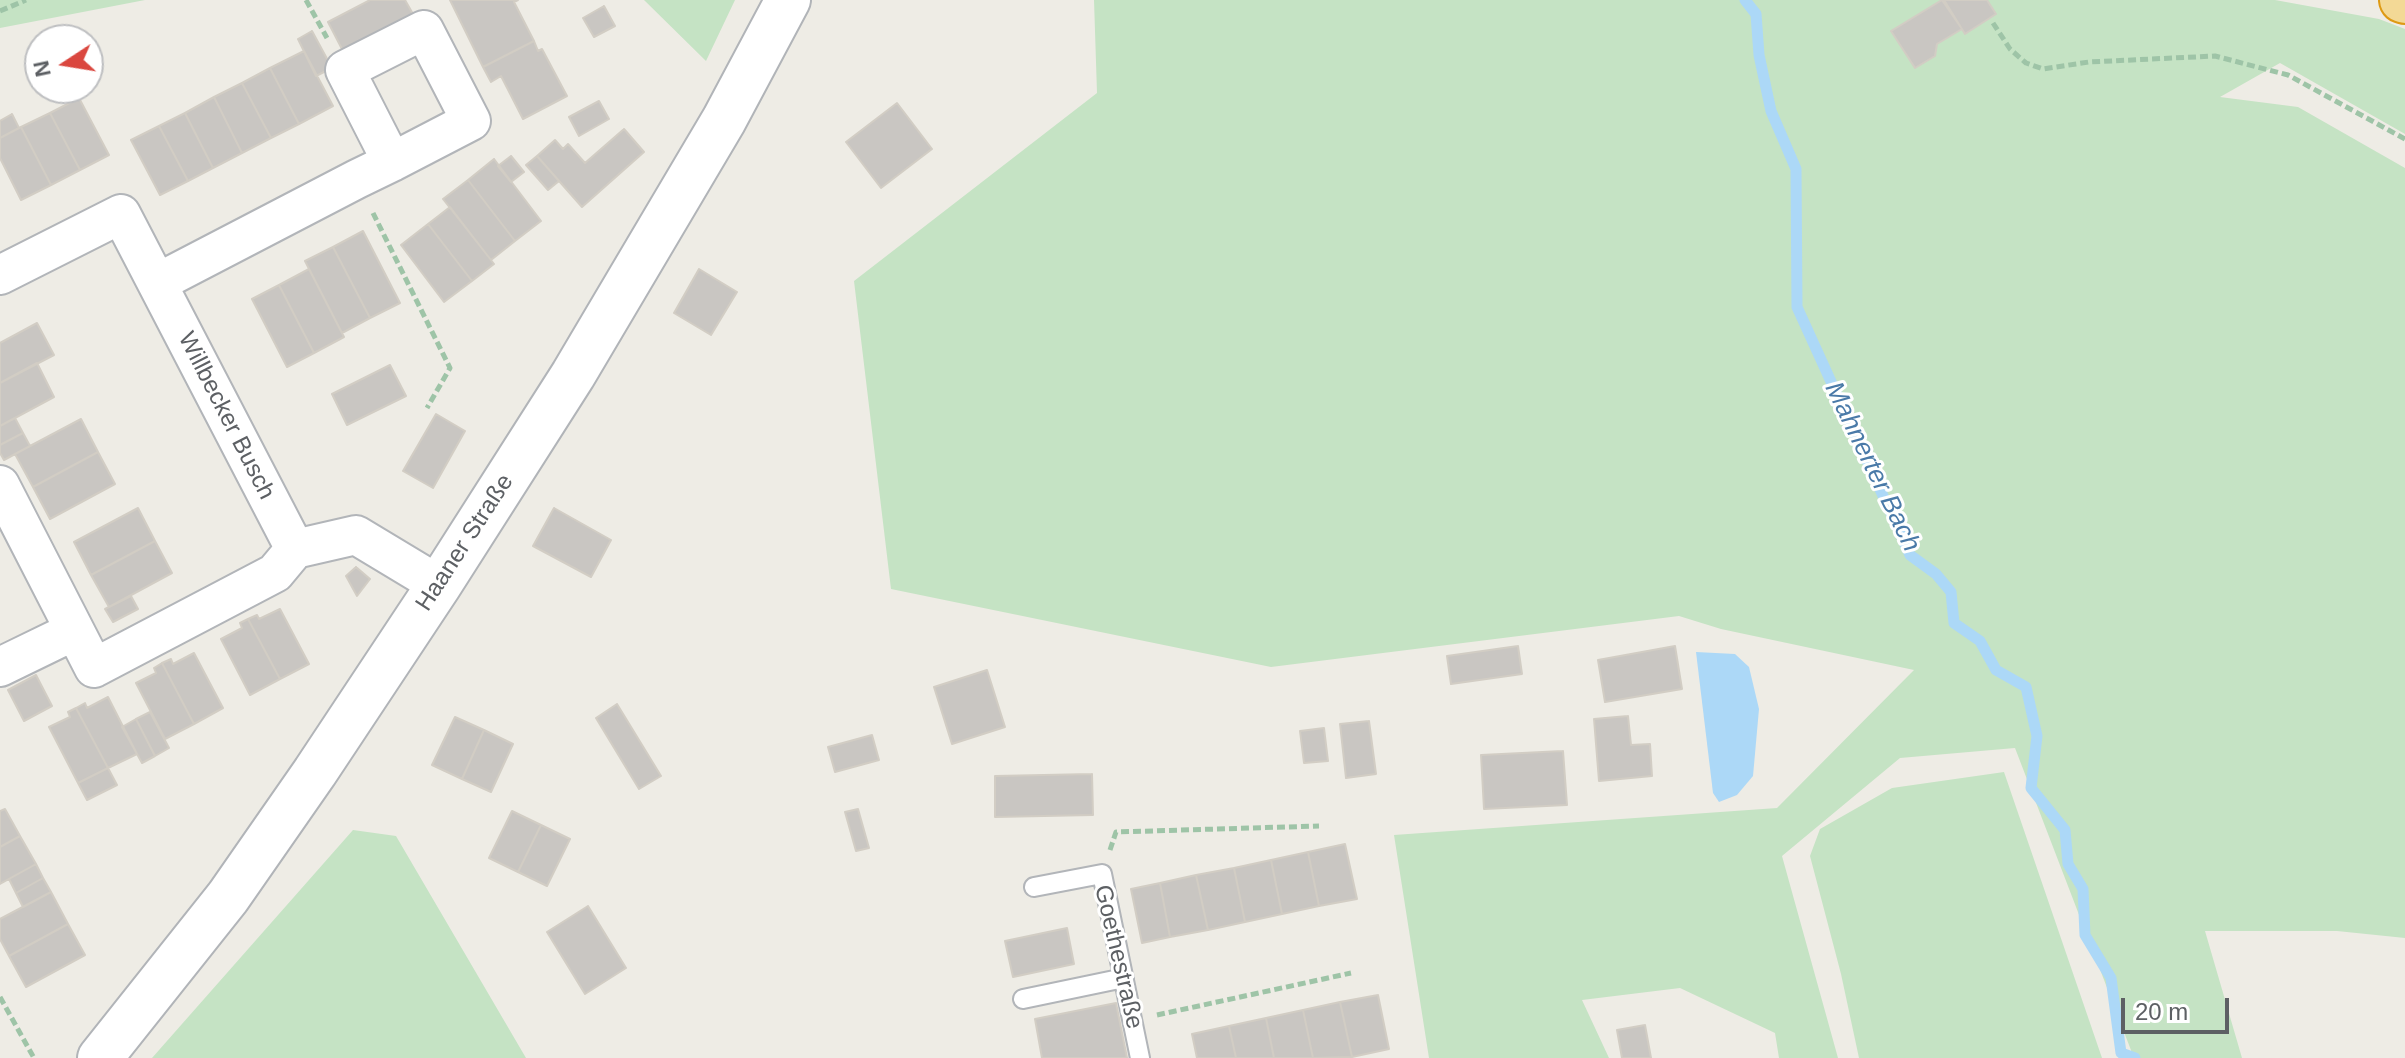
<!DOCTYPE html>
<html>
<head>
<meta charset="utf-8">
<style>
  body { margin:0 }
  #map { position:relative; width:2405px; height:1058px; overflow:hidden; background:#eeece5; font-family:Helvetica,sans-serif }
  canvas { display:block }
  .north { position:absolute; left:24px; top:24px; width:80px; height:80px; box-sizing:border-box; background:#fff; border:2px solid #bebfc1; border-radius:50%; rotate:258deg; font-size:22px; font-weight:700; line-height:32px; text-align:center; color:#5d6064 }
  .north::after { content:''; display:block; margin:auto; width:28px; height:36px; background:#da473f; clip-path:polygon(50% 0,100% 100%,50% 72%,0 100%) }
  .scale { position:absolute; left:2121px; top:998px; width:108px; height:36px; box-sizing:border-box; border:4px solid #5d6064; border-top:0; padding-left:10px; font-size:24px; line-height:28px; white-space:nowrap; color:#5d6064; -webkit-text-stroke:6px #fff; paint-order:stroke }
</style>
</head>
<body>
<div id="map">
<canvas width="2405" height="1058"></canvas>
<div class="north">N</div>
<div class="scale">20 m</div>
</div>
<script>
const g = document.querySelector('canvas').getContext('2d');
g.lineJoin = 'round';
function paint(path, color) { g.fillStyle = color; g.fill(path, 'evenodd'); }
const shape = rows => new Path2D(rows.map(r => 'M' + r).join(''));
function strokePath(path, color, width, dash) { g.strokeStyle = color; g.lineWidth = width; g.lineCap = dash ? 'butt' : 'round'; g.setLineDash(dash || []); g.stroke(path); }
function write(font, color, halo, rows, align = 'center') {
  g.font = font + ' Helvetica,sans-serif'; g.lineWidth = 6; g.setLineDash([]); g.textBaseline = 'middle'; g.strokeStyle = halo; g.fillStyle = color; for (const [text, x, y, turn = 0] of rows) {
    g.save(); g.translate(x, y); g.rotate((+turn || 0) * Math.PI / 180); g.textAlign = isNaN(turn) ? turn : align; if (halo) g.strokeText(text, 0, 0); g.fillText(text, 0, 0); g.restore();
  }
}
const green = shape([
  [0,0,145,0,0,28],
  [644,0,735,0,706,61],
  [1094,0,2275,0,2379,19,2405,29,2405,134,2280,63,2220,97,2298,107,2405,168,2405,938,2337,931,2205,931,2242,1058,2134,1058,2015,748,1900,758,1782,856,1838,1058,1779,1058,1775,1033,1680,988,1582,1000,1609,1058,1429,1058,1394,835,1777,808,1914,670,1721,629,1679,616,1271,667,891,589,854,281,1097,93],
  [2004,772,2102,1058,1859,1058,1841,974,1810,856,1820,829,1892,788],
  [353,830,396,836,526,1058,152,1058]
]);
const water = shape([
  [1696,652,1735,654,1749,667,1759,709,1753,776,1737,795,1719,802,1713,793]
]);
const stream = shape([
  [1745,0,1756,14,1759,55,1771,111,1796,169,1797,307,1910,555,1936,574,1951,592,1954,623,1980,641,1996,670,2026,687,2037,736,2031,788,2065,830,2068,864,2083,889,2085,935,2111,978,2121,1053,2135,1058]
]);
const building = shape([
  [370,0,405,0,413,14,343,51,328,22,370,0],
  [450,0,518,0,514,2,534,41,483,67,450,0],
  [1942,0,1962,29,1937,44,1935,56,1915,68,1891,31,1942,0],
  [1944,0,1987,0,1996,14,1965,34,1944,0],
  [604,6,615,26,594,37,583,18,604,6],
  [312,31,332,68,316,76,298,39,312,31],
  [534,41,538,51,542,49,567,96,523,119,501,76,491,82,483,67,534,41],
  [304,51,333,106,299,124,270,68,304,51],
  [270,68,299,124,271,138,242,83,270,68],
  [242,83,271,138,242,153,214,97,242,83],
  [214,97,242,153,213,168,185,113,214,97],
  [79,98,109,155,80,170,50,113,79,98],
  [599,101,609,119,579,136,569,117,599,101],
  [897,103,932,149,881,188,846,142,897,103],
  [50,113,80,170,51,185,21,127,50,113],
  [185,113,213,168,188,181,159,126,185,113],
  [12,114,19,128,0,138,0,121,12,114],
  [159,126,188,181,160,195,131,140,159,126],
  [21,127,51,185,21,200,0,158,0,138,21,127],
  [624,129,644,152,582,207,537,156,555,140,563,149,568,144,585,163,624,129],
  [511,156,524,172,511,182,498,166,511,156],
  [537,156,559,181,548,190,526,165,537,156],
  [494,159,541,221,515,241,468,180,494,159],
  [468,180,515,241,491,260,443,199,468,180],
  [450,207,494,264,472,281,428,224,450,207],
  [428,224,472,281,444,302,401,245,428,224],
  [363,231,400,303,370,318,333,247,363,231],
  [333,247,370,318,342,333,305,261,333,247],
  [309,269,344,337,314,353,279,285,309,269],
  [699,269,737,292,711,335,674,313,699,269],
  [279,285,314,353,287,367,252,299,279,285],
  [37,323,54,355,0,383,0,343,37,323],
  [37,363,54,397,0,426,0,383,37,363],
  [390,365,406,396,347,425,332,394,390,365],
  [436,414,465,431,433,488,403,471,436,414],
  [15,418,23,433,0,445,0,426,15,418],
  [81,419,98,452,33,487,15,454,81,419],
  [23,433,30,446,4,460,0,453,0,445,23,433],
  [98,452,115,484,50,519,33,487,98,452],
  [138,508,155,541,91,575,74,542,138,508],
  [554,508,611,540,591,577,533,546,554,508],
  [155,541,172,573,109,607,91,575,155,541],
  [356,567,370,579,357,596,346,576,356,567],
  [131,596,138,609,113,622,105,609,131,596],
  [280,609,309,664,280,679,248,619,257,615,259,619,280,609],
  [248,619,280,679,250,695,221,639,242,628,240,623,248,619],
  [1518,646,1522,674,1451,684,1447,656,1518,646],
  [1675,646,1682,689,1605,702,1598,660,1675,646],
  [194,653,223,708,194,724,162,663,171,659,173,664,194,653],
  [162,663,194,724,165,739,136,683,156,673,154,668,162,663],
  [987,670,1005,727,952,744,934,687,987,670],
  [36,675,52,706,24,721,8,690,36,675],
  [108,697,137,754,108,768,76,708,85,703,87,708,108,697],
  [617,704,661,776,639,789,596,718,617,704],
  [76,708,108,768,78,783,49,727,70,717,68,712,76,708],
  [150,712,169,748,155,756,136,719,150,712],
  [1628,716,1631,745,1650,744,1652,776,1599,781,1594,719,1628,716],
  [455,717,484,730,462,779,432,765,455,717],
  [136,719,155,756,142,763,122,727,136,719],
  [1369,721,1376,774,1346,778,1340,724,1369,721],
  [1324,728,1328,761,1304,763,1300,731,1324,728],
  [484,730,513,744,491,792,462,779,484,730],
  [872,735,879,760,835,772,828,747,872,735],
  [1563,751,1567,805,1484,809,1481,755,1563,751],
  [108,768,117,785,87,800,78,783,108,768],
  [1092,774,1093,815,995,817,995,776,1092,774],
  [5,809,20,836,0,847,0,811,5,809],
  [858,809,869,848,856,851,845,812,858,809],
  [512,811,541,825,518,872,489,858,512,811],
  [541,825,570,839,547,886,518,872,541,825],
  [20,836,36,864,0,884,0,847,20,836],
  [1345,844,1357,899,1319,906,1308,852,1345,844],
  [1308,852,1319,906,1282,914,1271,860,1308,852],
  [1271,860,1282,914,1245,922,1234,868,1271,860],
  [36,864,43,878,16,893,9,879,36,864],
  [1234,868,1245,922,1208,930,1196,875,1234,868],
  [1196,875,1208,930,1170,937,1160,883,1196,875],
  [43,878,51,892,23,907,16,893,43,878],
  [1160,883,1170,937,1142,943,1131,889,1160,883],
  [51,892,68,924,9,956,0,939,0,919,51,892],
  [588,906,626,968,585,994,547,932,588,906],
  [68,924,85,955,26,987,9,956,68,924],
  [1067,928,1074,964,1013,977,1005,941,1067,928],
  [1378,995,1389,1049,1352,1057,1340,1002,1378,995],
  [1340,1002,1352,1057,1313,1058,1303,1010,1340,1002],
  [1116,1003,1127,1058,1042,1058,1035,1019,1116,1003],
  [1303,1010,1313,1058,1274,1058,1266,1018,1303,1010],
  [1266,1018,1274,1058,1236,1058,1229,1026,1266,1018],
  [1645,1025,1651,1058,1622,1058,1617,1030,1645,1025],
  [1229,1026,1236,1058,1197,1058,1192,1034,1229,1026]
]);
const path = shape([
  [306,0,327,38],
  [0,11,26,0],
  [1993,23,2010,49,2026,63,2043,69,2089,62,2215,56,2288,75,2405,139],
  [373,213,450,368,427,408],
  [1110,850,1116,832,1319,826],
  [0,997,34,1058],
  [1157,1015,1351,973]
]);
const service = shape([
  [1034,887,1102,874,1140,1058],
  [1023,999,1124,978]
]);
const minor = shape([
  [0,275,121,214,295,549,356,535,439,585],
  [157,283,357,179,392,162,471,121,424,30,345,70,392,162],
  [0,485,94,668,275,573,295,549],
  [0,667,74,631]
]);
const secondary = shape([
  [100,1058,228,897,315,772,439,585,573,375,724,120,788,0]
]);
const motorway = shape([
  [2402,0,2405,1]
]);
const streetNames = [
  ["Willbecker Busch",226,416,63],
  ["Haaner Straße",465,543,-57],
  ["Goethestraße",1118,957,77]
];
const waterNames = [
  ["Mahnerter Bach",1872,467,64]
];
paint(green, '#c5e3c4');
paint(water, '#acd8f7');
strokePath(stream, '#acd8f7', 11);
paint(building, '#c9c6c2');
strokePath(building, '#d2cdc4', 2);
strokePath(service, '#b2b5b9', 22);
strokePath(minor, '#b2b5b9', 42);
strokePath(secondary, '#b1b4b8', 48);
strokePath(motorway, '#de9a14', 48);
strokePath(path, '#9ec4a7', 5, [8, 4]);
strokePath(service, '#fff', 18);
strokePath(minor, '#fff', 38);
strokePath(secondary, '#fff', 44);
strokePath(motorway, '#f3d996', 44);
write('24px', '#5d6064', '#fff', streetNames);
write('italic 26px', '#4a7aa8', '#fff', waterNames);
</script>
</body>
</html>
